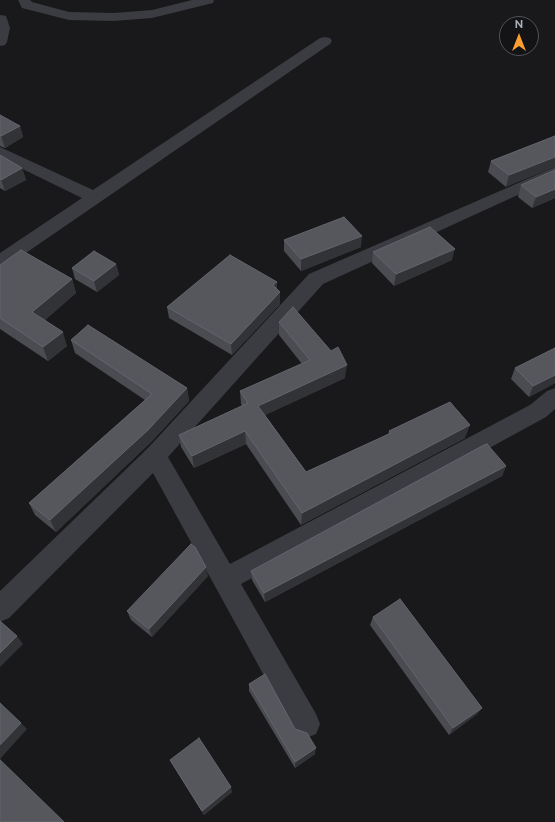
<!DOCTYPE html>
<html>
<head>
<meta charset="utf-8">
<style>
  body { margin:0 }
  #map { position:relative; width:555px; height:822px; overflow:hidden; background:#19191b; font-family:Raleway,sans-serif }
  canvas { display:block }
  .north { position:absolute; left:499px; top:16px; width:40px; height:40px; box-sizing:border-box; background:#141417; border:1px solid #505359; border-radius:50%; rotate:0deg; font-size:11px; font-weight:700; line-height:16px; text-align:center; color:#abb2bc }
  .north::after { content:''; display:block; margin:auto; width:14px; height:18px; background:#fd9e30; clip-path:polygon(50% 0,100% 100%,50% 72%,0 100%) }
</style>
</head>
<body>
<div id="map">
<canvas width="555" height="822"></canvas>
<div class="north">N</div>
</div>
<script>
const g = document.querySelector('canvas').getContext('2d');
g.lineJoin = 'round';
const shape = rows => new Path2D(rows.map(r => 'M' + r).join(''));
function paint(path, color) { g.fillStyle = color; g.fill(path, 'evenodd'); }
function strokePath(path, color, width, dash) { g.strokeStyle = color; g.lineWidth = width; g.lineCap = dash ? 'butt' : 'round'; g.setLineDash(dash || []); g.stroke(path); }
const minor = shape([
  [18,0,30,0,32,2,69,12,114,13,152,10,192,0,214,0,213,3,152,18,114,21,69,20,22,8,18,0],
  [0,15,6,16,10,28,7,42,5,45,0,46,0,15],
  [325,37,330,38,332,41,330,44,7,266,0,268,0,253,82,198,0,158,0,147,93,190,320,38,325,37],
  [555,167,555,178,323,284,168,457,230,564,530,405,547,391,555,388,555,409,546,417,241,584,316,714,320,724,316,734,306,738,296,734,153,473,9,618,0,622,0,591,147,449,309,274,555,167]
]);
const wall = shape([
  [0,115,20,126,23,137,5,148,0,146],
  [555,136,506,187,488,172,491,161],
  [0,155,22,168,26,180,5,191,0,188],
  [555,170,555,198,532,208,518,197,521,185],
  [284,240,361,247,301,271,284,251],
  [373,252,452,260,394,286,372,263],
  [116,264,119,275,97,292,75,279,72,268],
  [0,265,72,279,76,293,45,320,67,346,48,361,0,329],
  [277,289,280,304,232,355,169,318,167,307],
  [279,322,345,378,265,415,306,472,388,435,389,431,465,438,301,525,246,444,194,468,181,447,179,435,242,406,241,404,240,391,302,364,279,335],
  [71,340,187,388,189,401,151,442,56,532,35,515,29,503,145,400,75,353],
  [555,348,555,383,529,397,511,379,515,368],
  [506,466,502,476,265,602,252,580,251,571],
  [208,576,152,637,131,620,127,611],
  [373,617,482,708,477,714,449,735,370,625],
  [249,684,295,729,315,754,295,768,249,691],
  [170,760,232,792,204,815,173,765]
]);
const shadedWall = shape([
  [20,126,23,137,5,148,1,136],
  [555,157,555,167,506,187,509,175],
  [22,168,26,180,5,191,1,180],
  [555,189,555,198,532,208,536,197],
  [362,236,361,247,301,271,301,259],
  [455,249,452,260,394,286,396,274],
  [116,264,119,275,97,292,94,281],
  [72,279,76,293,38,326,32,312],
  [277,282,277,293,273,285],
  [280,292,280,304,232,355,231,344],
  [63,332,67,346,48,361,43,347],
  [347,365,345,378,259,418,258,406],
  [555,375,555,383,529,397,533,386],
  [187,388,189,401,151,442,56,532,50,520],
  [470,425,465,438,301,525,302,513],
  [245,431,246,444,194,468,192,456],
  [506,466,502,476,265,602,264,593],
  [206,567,208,576,152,637,149,629],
  [17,636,23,644,0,667,0,653],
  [482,708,477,714,449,735,453,728],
  [21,723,27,729,0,759,0,745],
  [316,748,315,754,295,768,295,762],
  [0,759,65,822,64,822,0,760],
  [231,787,232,792,204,815,202,811]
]);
const building = shape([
  [0,115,20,126,1,136,0,136,0,115],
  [555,136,555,157,509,175,491,161,555,136],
  [0,155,22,168,1,180,0,179,0,155],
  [555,170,555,189,536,197,521,185,555,170],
  [344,217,362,236,301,259,284,240,344,217],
  [430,227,455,249,396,274,373,252,430,227],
  [21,250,72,279,32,312,63,332,43,347,0,318,0,265,21,250],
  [94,251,116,264,94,281,72,268,94,251],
  [230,255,277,282,273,285,280,292,231,344,167,307,230,255],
  [293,307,331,351,338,347,347,365,258,406,306,472,391,433,389,431,450,402,470,425,302,513,245,431,192,456,179,435,248,403,240,391,310,360,279,322,293,307],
  [88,325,187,388,148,430,50,520,29,503,152,394,71,340,88,325],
  [555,348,555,375,533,386,515,368,555,348],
  [487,444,506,466,264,593,251,571,484,445,487,444],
  [191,544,195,547,206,567,149,629,127,611,191,544],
  [400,599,482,708,453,728,373,617,400,599],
  [0,621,17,636,0,653,0,621],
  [265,674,295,729,307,733,316,748,295,762,249,684,265,674],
  [0,703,21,723,0,745,0,703],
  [199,738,231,787,202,811,170,760,199,738],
  [0,760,64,822,0,822,0,760]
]);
paint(minor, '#3a3c41');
paint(wall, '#4a4c51');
paint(shadedWall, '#323337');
paint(building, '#55575d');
strokePath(building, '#62656c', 1);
</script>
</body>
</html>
